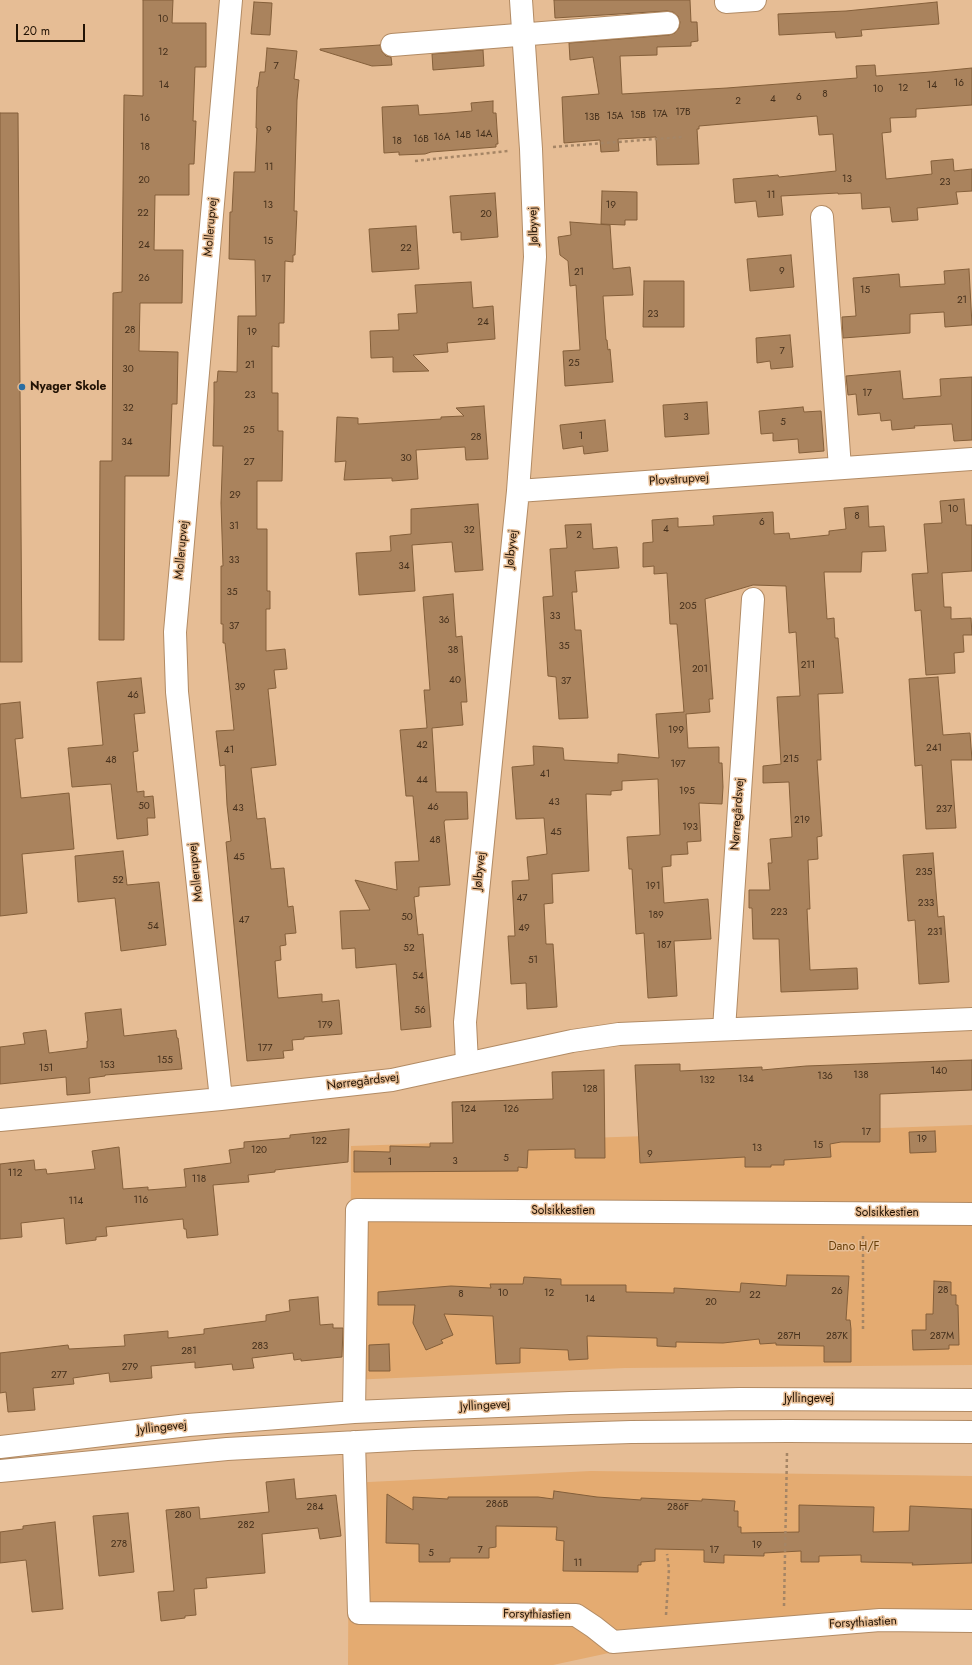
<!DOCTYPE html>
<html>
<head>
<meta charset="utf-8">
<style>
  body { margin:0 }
  #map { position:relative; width:972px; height:1665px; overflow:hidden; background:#e6bd95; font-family:Jost,sans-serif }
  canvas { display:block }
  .scale { position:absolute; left:16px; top:24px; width:69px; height:18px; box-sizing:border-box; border:2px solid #221305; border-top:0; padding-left:5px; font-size:12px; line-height:14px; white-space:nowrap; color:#221305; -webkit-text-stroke:3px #e6bd95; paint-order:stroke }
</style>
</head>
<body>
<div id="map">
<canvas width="972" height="1665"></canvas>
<div class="scale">20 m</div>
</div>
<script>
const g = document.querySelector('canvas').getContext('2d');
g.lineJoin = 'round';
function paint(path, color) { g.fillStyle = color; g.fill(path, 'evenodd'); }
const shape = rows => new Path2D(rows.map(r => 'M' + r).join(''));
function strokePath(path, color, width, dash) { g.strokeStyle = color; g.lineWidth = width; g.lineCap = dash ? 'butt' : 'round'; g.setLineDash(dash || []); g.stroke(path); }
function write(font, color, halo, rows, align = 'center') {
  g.font = font + ' Jost,sans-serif'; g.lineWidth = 3; g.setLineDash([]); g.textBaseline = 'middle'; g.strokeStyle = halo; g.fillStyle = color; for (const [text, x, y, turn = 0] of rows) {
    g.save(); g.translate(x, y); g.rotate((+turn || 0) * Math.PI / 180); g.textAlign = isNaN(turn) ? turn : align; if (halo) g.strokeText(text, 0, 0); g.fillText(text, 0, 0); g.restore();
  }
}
const green = shape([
  [972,1125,972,1365,625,1368,350,1380,351,1146],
  [591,1471,972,1476,972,1626,876,1626,646,1645,553,1665,348,1665,349,1483]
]);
const building = shape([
  [143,0,173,0,172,23,206,23,206,67,195,67,193,121,196,121,194,164,189,164,189,195,155,195,154,250,183,250,182,303,140,303,139,351,178,352,177,404,172,404,169,476,125,476,124,640,99,640,100,461,112,461,113,293,122,292,124,95,143,96,143,0],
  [554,0,690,0,691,22,697,22,698,41,691,42,691,46,657,47,657,55,620,56,622,94,727,88,857,78,856,66,875,65,876,76,931,72,972,68,972,105,916,109,916,117,890,118,891,132,882,133,886,179,932,174,931,161,953,159,954,171,972,169,972,191,956,192,958,204,917,208,918,220,892,222,890,207,862,209,861,193,838,194,838,193,781,196,783,215,758,217,756,201,735,203,733,179,778,175,779,177,836,171,833,134,819,135,817,116,699,126,699,129,697,129,699,164,657,165,656,137,618,139,619,151,601,152,600,140,564,143,562,97,599,94,593,57,570,60,569,43,669,35,675,33,679,28,680,22,678,16,673,12,667,11,555,18,554,0],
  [254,2,272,3,270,35,251,34,254,2],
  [937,2,939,24,861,30,862,36,836,38,835,32,779,35,778,14,846,11,937,2],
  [380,45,382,52,386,56,391,57,392,65,372,66,320,50,320,49,380,45],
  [267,48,297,51,294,79,299,80,297,100,294,211,297,211,295,255,293,255,293,262,285,261,284,323,279,323,279,347,272,346,272,393,278,393,278,431,283,431,282,481,257,481,257,529,267,529,267,591,270,591,270,609,266,609,266,651,285,649,287,669,274,670,276,688,268,689,276,765,251,768,257,819,265,818,271,869,284,868,288,907,293,906,296,933,285,934,286,945,280,946,281,960,275,961,278,998,322,994,322,1002,339,1000,342,1034,304,1037,304,1039,292,1040,293,1050,283,1051,284,1058,247,1061,226,842,231,841,227,805,225,765,220,766,216,731,234,730,225,643,223,643,223,624,221,624,221,566,223,566,221,503,223,446,213,446,214,402,214,382,217,382,218,371,237,372,238,316,256,316,255,260,229,259,230,212,232,212,234,172,255,172,257,128,256,128,257,87,258,87,260,72,265,72,267,48],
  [483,50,484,66,433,70,432,54,483,50],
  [493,101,493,113,496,113,498,144,496,144,496,147,431,152,425,154,399,155,399,152,384,153,382,107,418,105,419,115,449,113,472,111,471,103,493,101],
  [0,113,18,113,22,662,0,662,0,113],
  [602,191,637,192,637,220,625,220,625,225,601,224,602,191],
  [495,193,498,237,461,240,461,232,453,233,450,196,495,193],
  [570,222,610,225,613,269,630,267,633,295,603,296,606,340,607,340,608,350,610,349,613,382,565,386,563,351,580,350,576,285,570,286,568,261,560,255,558,237,571,235,570,222],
  [416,226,419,269,372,272,369,229,416,226],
  [791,255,794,287,750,291,747,259,791,255],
  [969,269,972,325,945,327,944,312,910,314,910,333,843,338,842,317,856,316,853,278,899,274,900,287,945,284,944,271,969,269],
  [644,281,684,281,684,327,643,327,644,281],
  [471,282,473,308,493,306,495,339,447,343,448,352,413,355,429,371,393,372,393,357,371,358,370,331,399,330,398,314,417,313,415,285,471,282],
  [790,335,793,367,771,369,770,361,757,363,756,338,790,335],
  [900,371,903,399,941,396,940,379,972,377,972,440,954,441,952,424,914,426,915,428,892,430,891,420,881,421,880,413,858,415,856,394,848,395,846,376,900,371],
  [707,402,709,434,665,437,663,405,707,402],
  [484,406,488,459,466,460,465,447,416,450,418,479,392,481,392,478,344,480,346,461,335,462,337,417,358,418,358,424,441,419,441,417,464,416,456,408,484,406],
  [803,407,804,412,821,411,824,451,799,453,798,439,773,441,773,433,761,434,759,411,803,407],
  [605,420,608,451,584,454,583,446,563,449,560,425,605,420],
  [964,499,966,525,972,525,972,571,942,573,944,607,951,607,951,619,971,618,972,635,963,635,964,652,954,653,955,673,926,675,921,610,915,611,912,574,928,573,924,524,942,523,940,501,964,499],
  [478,504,483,570,455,572,452,542,412,545,415,591,359,595,356,553,391,551,390,536,411,534,411,509,478,504],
  [868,506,869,527,884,526,886,551,862,552,861,572,824,572,827,619,834,618,835,638,838,638,843,693,818,694,821,760,817,760,822,836,817,837,818,859,808,860,810,909,807,909,810,970,857,968,858,989,781,992,779,939,753,939,752,908,749,908,749,890,770,890,768,863,772,863,770,839,792,837,789,782,763,783,763,766,781,764,777,697,800,696,796,632,789,633,786,586,753,585,705,599,713,699,709,699,710,712,686,714,688,748,719,747,719,763,722,763,723,787,722,804,699,803,701,841,687,842,688,854,671,855,671,866,662,867,664,903,708,899,711,939,674,941,677,996,648,998,644,933,636,934,632,869,629,869,627,837,660,835,658,779,622,781,622,790,611,791,611,795,586,794,589,871,552,874,553,903,544,904,546,944,553,944,557,1007,527,1009,526,983,511,984,508,936,515,936,512,881,529,880,527,857,547,854,544,818,516,819,512,767,534,765,533,746,563,748,564,760,618,763,618,754,659,758,656,714,684,712,677,624,670,624,667,573,654,574,654,566,643,567,643,543,653,542,652,520,678,518,678,527,714,525,713,516,773,512,774,534,789,533,790,539,829,535,829,531,846,529,844,508,868,506],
  [591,524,593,549,617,547,619,568,575,571,577,592,572,592,575,630,581,630,588,718,559,719,556,677,548,676,543,597,553,596,550,549,567,548,565,525,591,524],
  [453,594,456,637,462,636,467,702,461,702,463,725,432,728,436,792,467,792,468,819,445,820,444,822,450,885,419,887,419,896,414,897,418,935,423,934,431,1027,401,1030,396,964,356,968,355,948,342,949,340,911,370,910,355,880,397,890,395,862,419,861,413,796,406,796,400,730,427,728,424,690,430,690,423,597,453,594],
  [938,677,943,735,970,733,972,760,951,760,956,828,926,829,922,765,915,766,909,679,938,677],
  [141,678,145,713,134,714,138,751,133,752,137,792,144,791,144,797,153,796,155,818,147,818,148,835,117,839,111,784,72,787,68,748,103,745,97,682,141,678],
  [20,702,23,738,15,739,21,798,69,793,74,849,22,854,27,913,0,916,0,704,20,702],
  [123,851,127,885,159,882,166,945,121,951,115,898,78,902,75,856,123,851],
  [933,853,938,917,944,916,949,982,919,984,915,920,908,921,903,855,933,853],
  [121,1009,124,1036,176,1030,177,1038,178,1038,182,1069,105,1075,105,1076,89,1078,90,1093,67,1095,66,1077,0,1084,0,1047,25,1044,23,1033,46,1030,49,1053,87,1048,87,1041,88,1041,85,1013,121,1009],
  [972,1060,972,1090,880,1094,880,1142,841,1142,830,1144,831,1157,784,1160,784,1165,771,1165,771,1167,745,1167,745,1157,640,1163,635,1065,680,1064,680,1071,762,1067,762,1070,806,1066,972,1060],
  [604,1070,605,1158,575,1158,575,1149,528,1150,527,1168,518,1167,518,1171,354,1172,354,1151,390,1152,390,1146,430,1147,430,1143,453,1143,452,1102,553,1099,552,1072,604,1070],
  [349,1129,348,1162,275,1170,275,1172,248,1175,249,1182,213,1185,218,1235,187,1238,186,1229,184,1229,183,1219,106,1227,107,1236,96,1237,96,1240,66,1244,64,1218,21,1223,22,1237,0,1239,0,1164,34,1160,35,1170,46,1169,47,1174,95,1169,92,1151,119,1147,123,1189,148,1187,148,1190,186,1187,184,1169,231,1163,229,1150,244,1148,244,1142,290,1138,290,1135,349,1129],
  [935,1131,936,1152,910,1153,909,1132,935,1131],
  [787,1275,849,1276,846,1320,850,1320,851,1329,851,1362,824,1362,824,1346,776,1345,776,1343,760,1344,759,1339,723,1343,676,1342,676,1347,657,1346,657,1338,587,1336,588,1359,569,1360,568,1350,520,1348,520,1363,496,1364,493,1316,444,1314,453,1335,441,1340,443,1343,426,1350,413,1323,415,1305,378,1305,378,1292,451,1286,491,1288,490,1284,523,1284,524,1277,561,1279,561,1285,626,1285,626,1292,674,1293,674,1288,740,1292,741,1283,786,1286,787,1275],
  [934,1281,951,1282,951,1295,956,1295,956,1305,958,1305,959,1345,949,1345,949,1349,913,1350,912,1330,926,1330,926,1314,933,1314,934,1281],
  [318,1297,320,1325,333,1324,333,1328,343,1328,342,1357,301,1361,301,1359,294,1360,293,1353,252,1358,254,1368,233,1370,232,1364,195,1368,195,1362,151,1366,152,1378,110,1382,109,1373,73,1378,74,1384,33,1388,35,1410,8,1412,6,1392,0,1393,0,1353,68,1345,69,1349,125,1346,124,1335,168,1331,168,1338,204,1334,204,1329,266,1321,266,1315,290,1311,289,1300,318,1297],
  [389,1344,390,1371,369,1371,369,1345,389,1344],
  [294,1479,296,1499,336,1495,341,1536,320,1539,318,1528,262,1534,265,1573,206,1578,207,1588,194,1589,196,1615,185,1616,185,1618,161,1621,158,1592,174,1591,166,1510,199,1507,200,1519,269,1512,266,1482,294,1479],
  [554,1491,597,1497,641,1500,641,1498,702,1501,702,1499,735,1501,734,1511,738,1511,738,1527,741,1527,741,1533,799,1532,799,1505,874,1507,873,1532,909,1531,910,1506,972,1509,972,1563,912,1565,913,1563,861,1562,861,1555,819,1556,819,1562,801,1562,801,1551,764,1553,764,1556,724,1555,724,1563,704,1562,704,1550,655,1549,655,1561,641,1562,641,1565,638,1565,638,1572,563,1571,564,1541,556,1540,557,1527,496,1526,496,1547,489,1548,489,1558,450,1558,450,1562,419,1562,419,1544,386,1543,387,1494,413,1510,413,1497,448,1499,448,1497,538,1497,553,1499,554,1491],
  [128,1513,134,1572,99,1576,93,1516,128,1513],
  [55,1522,63,1609,32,1612,26,1560,0,1563,0,1532,23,1529,23,1526,55,1522]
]);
const path = shape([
  [553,147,682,137],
  [415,161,508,151],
  [863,1236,863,1330],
  [784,1606,787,1453],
  [666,1615,669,1569,667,1554]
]);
const minor = shape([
  [726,2,755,0],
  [392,45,668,23],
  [822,217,840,468],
  [518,491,972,459],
  [724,1029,753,599],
  [467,1063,465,1022,518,491,535,257,531,149,521,0],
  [221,1099,177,692,175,632,231,0],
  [0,1120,221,1099,392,1080,572,1041,619,1034,972,1019],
  [354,1412,357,1210,972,1214],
  [354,1442,359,1613,576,1615,594,1627,613,1642,880,1620,972,1621],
  [0,1447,188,1425,354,1412,570,1403,740,1399,972,1400],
  [0,1471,227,1449,414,1439,631,1432,788,1431,972,1432]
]);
const markers = [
  [22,387,4,"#2a6da2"]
];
const numberNames = [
  ["10",163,20],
  ["12",163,53],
  ["7",276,67],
  ["16",959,84],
  ["14",164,86],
  ["14",932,86],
  ["12",903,89],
  ["10",878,90],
  ["8",825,95],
  ["6",799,98],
  ["4",773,100],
  ["2",738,102],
  ["17B",683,113],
  ["17A",660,115],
  ["15B",638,116],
  ["15A",615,117],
  ["13B",592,118],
  ["16",145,119],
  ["9",269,131],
  ["14A",484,135],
  ["14B",463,136],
  ["16A",442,138],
  ["16B",421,140],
  ["18",397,142],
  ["18",145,148],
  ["11",269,168],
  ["13",847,180],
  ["20",144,181],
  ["23",945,183],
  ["11",771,196],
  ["13",268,206],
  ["19",611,206],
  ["22",143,214],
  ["20",486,215],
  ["15",268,242],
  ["24",144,246],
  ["22",406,249],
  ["9",782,272],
  ["21",579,273],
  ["26",144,279],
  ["17",266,280],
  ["15",865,291],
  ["21",962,301],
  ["23",653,315],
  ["24",483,323],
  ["28",130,331],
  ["19",252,333],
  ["7",782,352],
  ["25",574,364],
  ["21",250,366],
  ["30",128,370],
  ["17",867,394],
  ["23",250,396],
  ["32",128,409],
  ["3",686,418],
  ["5",783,423],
  ["25",249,431],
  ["1",581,437],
  ["28",476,438],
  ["34",127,443],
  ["30",406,459],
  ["27",249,463],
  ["29",235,496],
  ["10",953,510],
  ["8",857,517],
  ["6",762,523],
  ["31",234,527],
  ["4",666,530],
  ["32",469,531],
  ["2",579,536],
  ["33",234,561],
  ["34",404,567],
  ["35",232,593],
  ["205",688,607],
  ["33",555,617],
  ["36",444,621],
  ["37",234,627],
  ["35",564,647],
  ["38",453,651],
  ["211",808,666],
  ["201",700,670],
  ["40",455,681],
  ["37",566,682],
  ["39",240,688],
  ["46",133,696],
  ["199",676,731],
  ["42",422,746],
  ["241",934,749],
  ["41",229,751],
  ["215",791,760],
  ["48",111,761],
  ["197",678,765],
  ["41",545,775],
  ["44",422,781],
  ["195",687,792],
  ["43",554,803],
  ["50",144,807],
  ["46",433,808],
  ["43",238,809],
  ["237",944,810],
  ["219",802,821],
  ["193",690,828],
  ["45",556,833],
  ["48",435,841],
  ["45",239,858],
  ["235",924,873],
  ["52",118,881],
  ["191",653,887],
  ["47",522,899],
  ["233",926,904],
  ["223",779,913],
  ["189",656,916],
  ["50",407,918],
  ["47",244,921],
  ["54",153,927],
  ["49",524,929],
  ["231",935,933],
  ["187",664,946],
  ["52",409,949],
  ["51",533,961],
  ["54",418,977],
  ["56",420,1011],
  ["179",325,1026],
  ["177",265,1049],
  ["155",165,1061],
  ["153",107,1066],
  ["151",46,1069],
  ["140",939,1072],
  ["138",861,1076],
  ["136",825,1077],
  ["134",746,1080],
  ["132",707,1081],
  ["128",590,1090],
  ["124",468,1110],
  ["126",511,1110],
  ["17",866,1133],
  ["19",922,1140],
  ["122",319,1142],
  ["15",818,1146],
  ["13",757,1149],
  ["120",259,1151],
  ["9",650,1155],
  ["5",506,1159],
  ["3",455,1162],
  ["1",390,1163],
  ["112",15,1174],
  ["118",199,1180],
  ["116",141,1201],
  ["114",76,1202],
  ["28",943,1291],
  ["26",837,1292],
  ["10",503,1294],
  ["12",549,1294],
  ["8",461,1295],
  ["22",755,1296],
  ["14",590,1300],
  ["20",711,1303],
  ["287H",789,1337],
  ["287K",837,1337],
  ["287M",942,1337],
  ["283",260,1347],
  ["281",189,1352],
  ["279",130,1368],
  ["277",59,1376],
  ["286B",497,1505],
  ["284",315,1508],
  ["286F",678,1508],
  ["280",183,1516],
  ["282",246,1526],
  ["278",119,1545],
  ["19",757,1546],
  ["7",480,1551],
  ["17",714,1551],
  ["5",431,1554],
  ["11",578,1564]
];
const streetNames = [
  ["Jølbyvej",534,226,-92],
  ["Mollerupvej",211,227,-85],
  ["Plovstrupvej",679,480,-4],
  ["Jølbyvej",512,549,-84],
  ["Mollerupvej",182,550,-85],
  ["Nørregårdsvej",738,814,-86],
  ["Jølbyvej",480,871,-84],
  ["Mollerupvej",196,872,-96],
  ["Nørregårdsvej",363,1082,-7],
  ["Solsikkestien",563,1211],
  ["Solsikkestien",887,1213],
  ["Jyllingevej",809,1399],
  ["Jyllingevej",485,1406,-3],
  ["Jyllingevej",162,1428,-6],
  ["Forsythiastien",537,1615,1],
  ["Forsythiastien",863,1623,-3]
];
const poiNames = [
  ["Nyager Skole",30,387]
];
const parkNames = [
  ["Dano H/F",854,1247]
];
paint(green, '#e4ab71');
paint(building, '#aa835d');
strokePath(building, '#845f3a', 1);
strokePath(minor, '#b28b64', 24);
strokePath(path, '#a58565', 2.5, [3, 3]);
strokePath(minor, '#fff', 22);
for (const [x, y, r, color] of markers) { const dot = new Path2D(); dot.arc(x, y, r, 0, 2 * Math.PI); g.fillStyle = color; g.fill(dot); strokePath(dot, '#e6bd95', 1.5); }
write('10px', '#442f1b', null, numberNames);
write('12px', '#221305', '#e6bd95', streetNames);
write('bold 12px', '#221305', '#e6bd95', poiNames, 'left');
write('12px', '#6a400a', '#e6bd95', parkNames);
</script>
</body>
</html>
